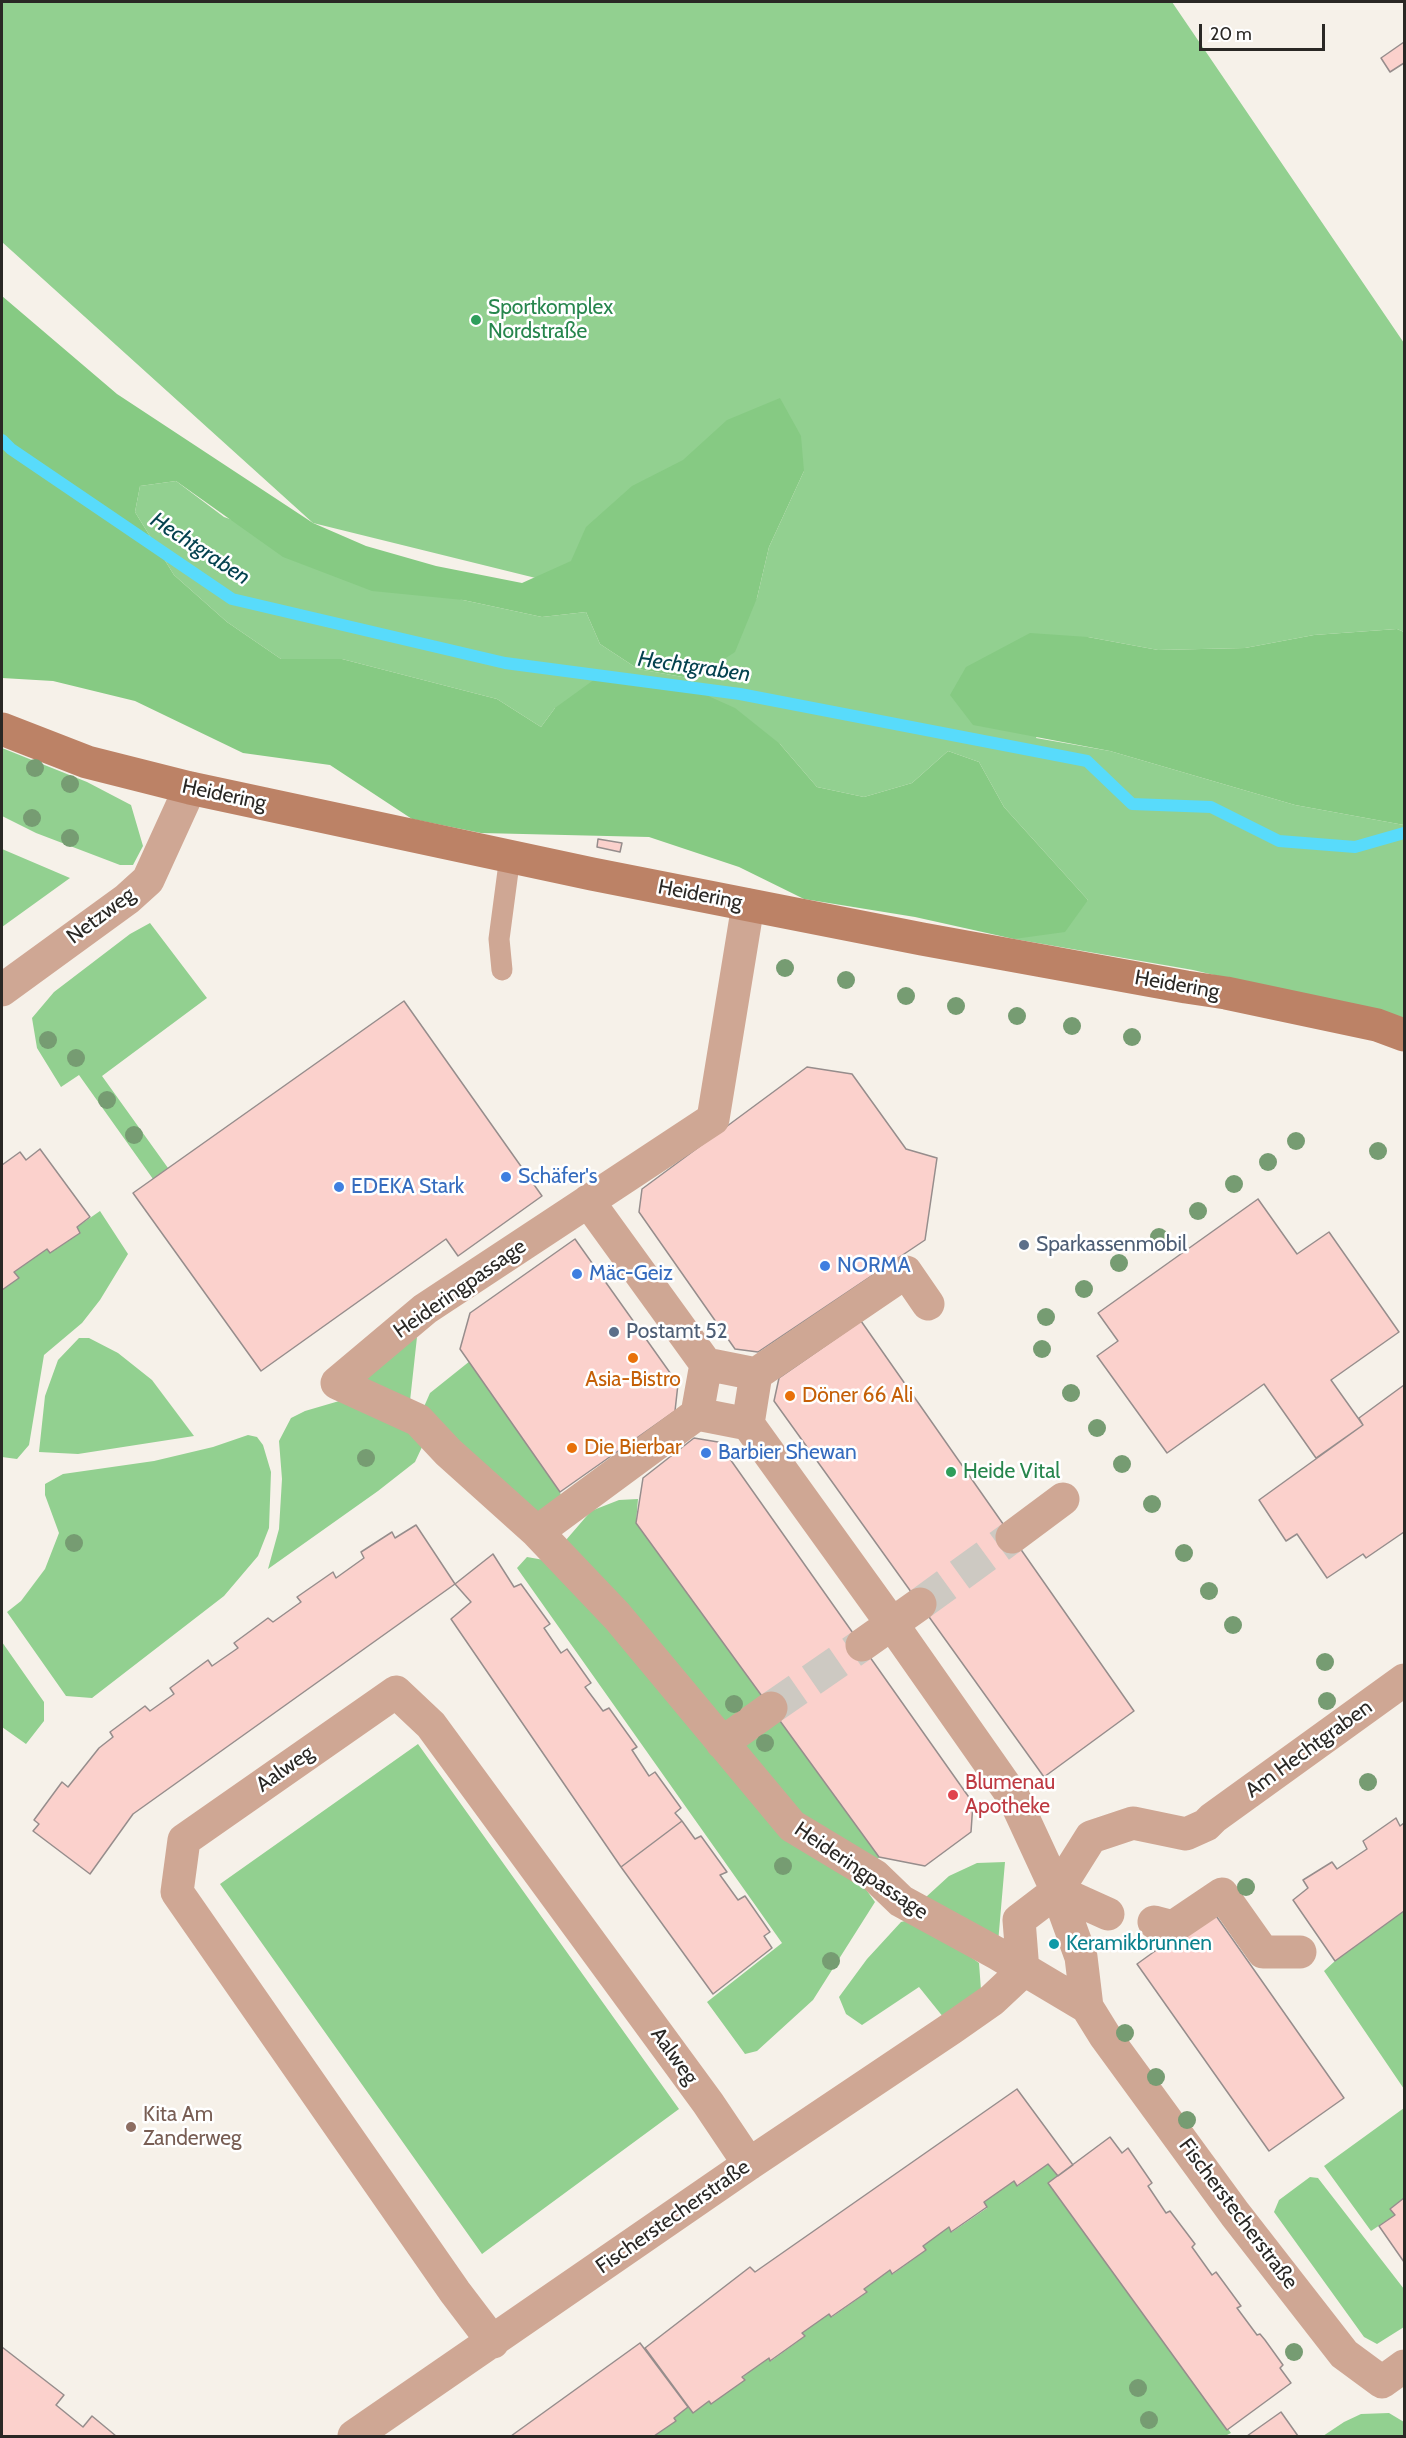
<!DOCTYPE html>
<html>
<head>
<meta charset="utf-8">
<style>
  body { margin:0 }
  #map { position:relative; width:1406px; height:2438px; overflow:hidden; background:#f6f1e9; font-family:Cabin,sans-serif }
  canvas { display:block }
  .frame { position:absolute; inset:0; border:3px solid #2a2825; pointer-events:none }
  .scale { position:absolute; left:1199px; top:24px; width:126px; height:27px; box-sizing:border-box; border:3px solid #2a2825; border-top:0; padding-left:8px; font-size:18px; line-height:21px; white-space:nowrap; color:#2a2825; -webkit-text-stroke:4px #fff; paint-order:stroke }
</style>
</head>
<body>
<div id="map">
<canvas width="1406" height="2438"></canvas>
<div class="frame"></div>
<div class="scale">20 m</div>
</div>
<script>
const g = document.querySelector('canvas').getContext('2d');
g.lineJoin = 'round';
function paint(path, color) { g.fillStyle = color; g.fill(path, 'evenodd'); }
const shape = rows => new Path2D(rows.map(r => 'M' + r).join(''));
function strokePath(path, color, width, dash) { g.strokeStyle = color; g.lineWidth = width; g.lineCap = dash ? 'butt' : 'round'; g.setLineDash(dash || []); g.stroke(path); }
function write(font, color, halo, rows, align = 'center') {
  g.font = font + ' Cabin,sans-serif'; g.lineWidth = 5; g.setLineDash([]); g.textBaseline = 'middle'; g.strokeStyle = halo; g.fillStyle = color; for (const [text, x, y, turn = 0] of rows) {
    g.save(); g.translate(x, y); g.rotate((+turn || 0) * Math.PI / 180); g.textAlign = isNaN(turn) ? turn : align; if (halo) g.strokeText(text, 0, 0); g.fillText(text, 0, 0); g.restore();
  }
}
const green = shape([
  [2,2,1172,2,1404,343,1404,632,1397,629,1314,635,1245,648,1158,650,1088,637,1036,738,1110,751,1295,805,1404,825,1404,1025,1370,1012,1193,970,1014,939,1088,900,1004,807,979,762,948,751,912,783,864,797,817,787,780,744,555,708,541,727,497,699,342,659,281,659,227,622,174,575,135,512,140,486,176,481,224,517,463,600,542,617,586,612,600,644,638,669,694,679,757,598,769,547,804,471,560,584,313,523,2,242],
  [2,748,87,782,131,805,143,846,133,865,120,865,36,833,2,816],
  [2,849,70,878,2,927],
  [150,923,207,998,102,1076,168,1168,153,1179,79,1075,61,1087,37,1048,32,1018,54,992,130,934],
  [100,1211,128,1254,100,1300,82,1323,44,1355,29,1445,17,1459,2,1457,2,1290,18,1278,14,1272,47,1249,50,1253,80,1233,77,1227],
  [417,1337,410,1401,368,1390,364,1370],
  [79,1338,89,1338,118,1353,152,1380,194,1436,78,1454,39,1452,45,1396,58,1360],
  [470,1361,560,1492,562,1500,546,1515,526,1511,423,1409,430,1393],
  [346,1399,410,1432,422,1447,415,1462,378,1491,268,1569,279,1529,282,1479,279,1441,291,1418,305,1411],
  [248,1435,257,1437,263,1445,271,1472,269,1528,258,1556,224,1596,92,1698,66,1696,7,1612,21,1601,45,1569,59,1533,45,1495,45,1484,63,1474,154,1461,213,1447],
  [638,1499,636,1523,879,1857,873,1867,803,1823,566,1540,591,1511,619,1500],
  [527,1557,544,1560,860,1881,875,1902,813,2000,757,2051,745,2054,707,2002,782,1943,517,1568],
  [2,1642,44,1702,44,1721,26,1744,2,1727],
  [418,1744,679,2109,482,2254,220,1884],
  [1005,1862,998,1943,926,1897,949,1876,977,1863],
  [1404,1911,1404,2089,1324,1971,1335,1961],
  [917,1918,979,1963,981,1990,952,2028,919,1987,862,2025,846,2014,839,1997,867,1959,901,1922],
  [1404,2108,1404,2198,1390,2209,1395,2215,1371,2231,1324,2166],
  [1048,2164,1058,2176,1048,2183,1231,2433,1225,2436,654,2436,675,2421,674,2418,688,2407,693,2412,709,2401,711,2404,744,2380,743,2377,754,2368,769,2358,771,2361,804,2337,802,2333,829,2314,832,2317,866,2293,864,2289,890,2270,893,2274,926,2250,923,2246,949,2227,952,2232,987,2208,984,2202,997,2193,1014,2181,1018,2186],
  [1310,2177,1318,2178,1404,2289,1404,2327,1377,2344,1364,2337,1274,2212,1279,2200],
  [1389,2413,1404,2422,1404,2436,1323,2436,1344,2422,1361,2414]
]);
const forest = shape([
  [2,296,117,394,313,523,366,546,436,566,522,583,571,561,586,527,632,486,683,460,727,420,780,398,801,436,804,471,769,547,757,598,735,652,694,679,638,669,600,644,586,612,542,617,463,600,372,591,283,557,176,481,140,486,135,512,174,575,227,622,281,659,342,659,497,699,541,727,555,708,595,679,706,695,735,708,780,744,817,787,864,797,912,783,948,751,979,762,1004,807,1088,900,1065,932,1014,939,915,917,804,899,739,867,649,837,481,833,412,819,330,765,243,753,135,701,53,681,2,678],
  [1397,629,1404,632,1404,825,1295,805,1110,751,973,725,950,695,966,667,1030,633,1088,637,1158,650,1245,648,1314,635]
]);
const stream = shape([
  [2,440,11,449,232,599,505,663,740,694,1087,761,1132,804,1211,807,1279,841,1355,847,1404,833]
]);
const building = shape([
  [1404,42,1404,63,1390,72,1381,58,1404,42],
  [598,839,622,843,620,852,597,847,598,839],
  [404,1001,542,1196,458,1256,446,1239,261,1371,133,1193,404,1001],
  [807,1067,852,1074,906,1149,937,1158,925,1240,758,1352,735,1349,639,1212,642,1189,807,1067],
  [40,1149,90,1217,77,1227,80,1233,50,1253,47,1249,14,1272,19,1278,2,1290,2,1165,20,1152,26,1160,40,1149],
  [1258,1199,1297,1254,1329,1232,1399,1332,1331,1380,1363,1425,1316,1458,1264,1384,1167,1453,1097,1356,1118,1341,1098,1313,1258,1199],
  [575,1239,678,1384,675,1411,560,1492,460,1349,470,1313,575,1239],
  [861,1321,1134,1711,1044,1777,774,1401,779,1378,861,1321],
  [1404,1385,1404,1532,1366,1558,1363,1554,1327,1578,1297,1534,1286,1541,1259,1500,1363,1425,1359,1418,1404,1385],
  [694,1438,718,1442,973,1803,971,1832,925,1866,879,1857,636,1523,643,1478,694,1438],
  [416,1525,455,1584,133,1814,90,1874,33,1831,39,1824,34,1820,62,1782,68,1787,99,1748,113,1737,110,1732,145,1706,150,1711,174,1694,170,1688,208,1660,212,1666,238,1648,234,1643,268,1618,273,1622,301,1602,297,1597,333,1572,336,1578,364,1558,361,1552,392,1532,395,1538,416,1525],
  [493,1554,514,1587,521,1584,550,1624,544,1628,561,1653,567,1649,591,1683,585,1687,603,1711,609,1708,637,1747,632,1750,649,1776,655,1772,681,1808,675,1813,682,1821,621,1867,451,1619,471,1602,455,1584,493,1554],
  [1396,1818,1400,1826,1404,1823,1404,1911,1335,1961,1293,1900,1308,1888,1303,1880,1332,1862,1337,1869,1367,1849,1363,1841,1396,1818],
  [682,1821,695,1839,701,1836,727,1872,720,1875,738,1900,745,1896,770,1932,764,1936,772,1948,713,1994,621,1867,682,1821],
  [1212,1910,1344,2098,1269,2151,1137,1964,1212,1910],
  [1017,2089,1073,2165,1058,2176,1048,2164,1017,2186,1014,2181,984,2202,987,2207,951,2232,949,2227,923,2246,926,2250,892,2274,890,2270,864,2289,867,2292,831,2317,829,2314,802,2333,805,2336,770,2361,769,2358,742,2377,745,2380,711,2404,709,2401,693,2413,645,2348,750,2267,755,2272,1017,2089],
  [1110,2137,1122,2153,1128,2148,1152,2183,1148,2186,1166,2213,1170,2211,1195,2244,1192,2247,1212,2275,1216,2272,1241,2306,1237,2308,1257,2335,1260,2334,1265,2340,1283,2365,1280,2368,1291,2383,1227,2430,1048,2183,1110,2137],
  [1404,2198,1404,2262,1379,2226,1395,2215,1390,2209,1404,2198],
  [640,2343,688,2407,674,2418,676,2421,654,2436,511,2436,640,2343],
  [2,2347,64,2395,56,2405,83,2427,92,2416,116,2436,2,2436,2,2347],
  [1281,2412,1298,2436,1247,2436,1281,2412]
]);
const streetTunnel = shape([
  [920,1604,1012,1537],
  [771,1708,862,1645]
]);
const lane = shape([
  [502,970,499,939,510,856]
]);
const street = shape([
  [748,905,713,1119,425,1309,337,1383,418,1420,448,1452,537,1532,617,1616,792,1826,875,1876,901,1901,998,1954,1087,2007],
  [2,990,127,899,148,880,190,788],
  [588,1201,706,1364,697,1414,748,1424],
  [706,1364,756,1374,748,1424,892,1624,1014,1798,1057,1891,1081,1957,1087,2007,1105,2036,1235,2214,1344,2354,1382,2382,1404,2366],
  [756,1374,906,1272,928,1304],
  [537,1532,697,1414],
  [1012,1537,1063,1499],
  [862,1645,920,1604],
  [722,1743,771,1708],
  [1057,1891,1108,1914],
  [1154,1922,1173,1927,1222,1894,1263,1952,1300,1952],
  [1023,1971,1019,1920,1057,1891,1091,1837,1133,1823,1186,1834,1206,1825,1213,1818,1404,1680],
  [493,2342,455,2292,177,1892,184,1840,396,1692,431,1725,708,2103,749,2164],
  [354,2436,749,2164,952,2028,992,2000,1023,1971]
]);
const secondary = shape([
  [2,729,87,762,190,788,592,874,922,939,1186,987,1226,993,1377,1025,1404,1035]
]);
const trees = [
  [35,768],
  [70,784],
  [32,818],
  [70,838],
  [785,968],
  [846,980],
  [906,996],
  [956,1006],
  [1017,1016],
  [1072,1026],
  [1132,1037],
  [48,1040],
  [76,1058],
  [107,1100],
  [134,1135],
  [1296,1141],
  [1378,1151],
  [1268,1162],
  [1234,1184],
  [1198,1211],
  [1159,1237],
  [1119,1263],
  [1084,1289],
  [1046,1317],
  [1042,1349],
  [1071,1393],
  [1097,1428],
  [366,1458],
  [1122,1464],
  [1152,1504],
  [74,1543],
  [1184,1553],
  [1209,1591],
  [1233,1625],
  [1325,1662],
  [1327,1701],
  [734,1704],
  [765,1743],
  [1368,1782],
  [783,1866],
  [1246,1887],
  [831,1961],
  [1125,2033],
  [1156,2077],
  [1187,2120],
  [1294,2352],
  [1138,2388],
  [1149,2420]
];
const markers = [
  [476,320,6,"#2e9e5b"],
  [506,1177,6,"#3f7fe0"],
  [339,1187,6,"#3f7fe0"],
  [1024,1245,6,"#5c6f8a"],
  [825,1266,6,"#3f7fe0"],
  [577,1274,6,"#3f7fe0"],
  [614,1332,6,"#5c6f8a"],
  [633,1358,6,"#e8710a"],
  [790,1396,6,"#e8710a"],
  [572,1448,6,"#e8710a"],
  [706,1453,6,"#3f7fe0"],
  [951,1472,6,"#2e9e5b"],
  [953,1795,6,"#e0444e"],
  [1054,1944,6,"#0f9aa8"],
  [131,2127,6,"#8d6e63"]
];
const leisureNames = [
  ["Sportkomplex",488,308],
  ["Nordstraße",488,332],
  ["Heide Vital",963,1472]
];
const streetNames = [
  ["Heidering",224,795,12],
  ["Heidering",700,895,11],
  ["Netzweg",101,916,-37],
  ["Heidering",1177,985,10],
  ["Heideringpassage",460,1289,-35],
  ["Am Hechtgraben",1309,1749,-36],
  ["Aalweg",285,1769,-35],
  ["Heideringpassage",861,1871,34],
  ["Aalweg",674,2056,54],
  ["Fischerstecherstraße",1238,2214,53],
  ["Fischerstecherstraße",673,2217,-35]
];
const shopNames = [
  ["Schäfer's",518,1177],
  ["EDEKA Stark",351,1187],
  ["NORMA",837,1266],
  ["Mäc-Geiz",589,1274],
  ["Barbier Shewan",718,1453]
];
const serviceNames = [
  ["Sparkassenmobil",1036,1245],
  ["Postamt 52",626,1332]
];
const foodNames = [
  ["Asia-Bistro",633,1380,"center"],
  ["Döner 66 Ali",802,1396],
  ["Die Bierbar",584,1448]
];
const healthNames = [
  ["Blumenau",965,1783],
  ["Apotheke",965,1807]
];
const cultureNames = [
  ["Keramikbrunnen",1066,1944]
];
const educationNames = [
  ["Kita Am",143,2115],
  ["Zanderweg",143,2139]
];
const waterNames = [
  ["Hechtgraben",200,549,33],
  ["Hechtgraben",694,667,8]
];
paint(green, '#92d090');
paint(forest, '#86ca83');
strokePath(stream, '#58dbfb', 12);
paint(building, '#fbd1cc');
strokePath(building, '#968d8c', 1.5);
strokePath(streetTunnel, '#cdc9c2', 33, [33, 16]);
strokePath(lane, '#cfa794', 21);
strokePath(street, '#cfa794', 33);
strokePath(secondary, '#bc8266', 33);
g.fillStyle = '#769c72';
for (const [x, y] of trees) { g.beginPath(); g.arc(x, y, 9, 0, 2 * Math.PI); g.fill(); }
for (const [x, y, r, color] of markers) { const dot = new Path2D(); dot.arc(x, y, r, 0, 2 * Math.PI); g.fillStyle = color; g.fill(dot); strokePath(dot, '#fff', 2); }
write('21px', '#27864d', '#fff', leisureNames, 'left');
write('21px', '#2a2825', '#fff', streetNames);
write('21px', '#366cbe', '#fff', shopNames, 'left');
write('21px', '#4e5e75', '#fff', serviceNames, 'left');
write('21px', '#c56008', '#fff', foodNames, 'left');
write('21px', '#be3a42', '#fff', healthNames, 'left');
write('21px', '#0d838f', '#fff', cultureNames, 'left');
write('21px', '#785e54', '#fff', educationNames, 'left');
write('italic 22px', '#04424f', '#fff', waterNames);
</script>
</body>
</html>
